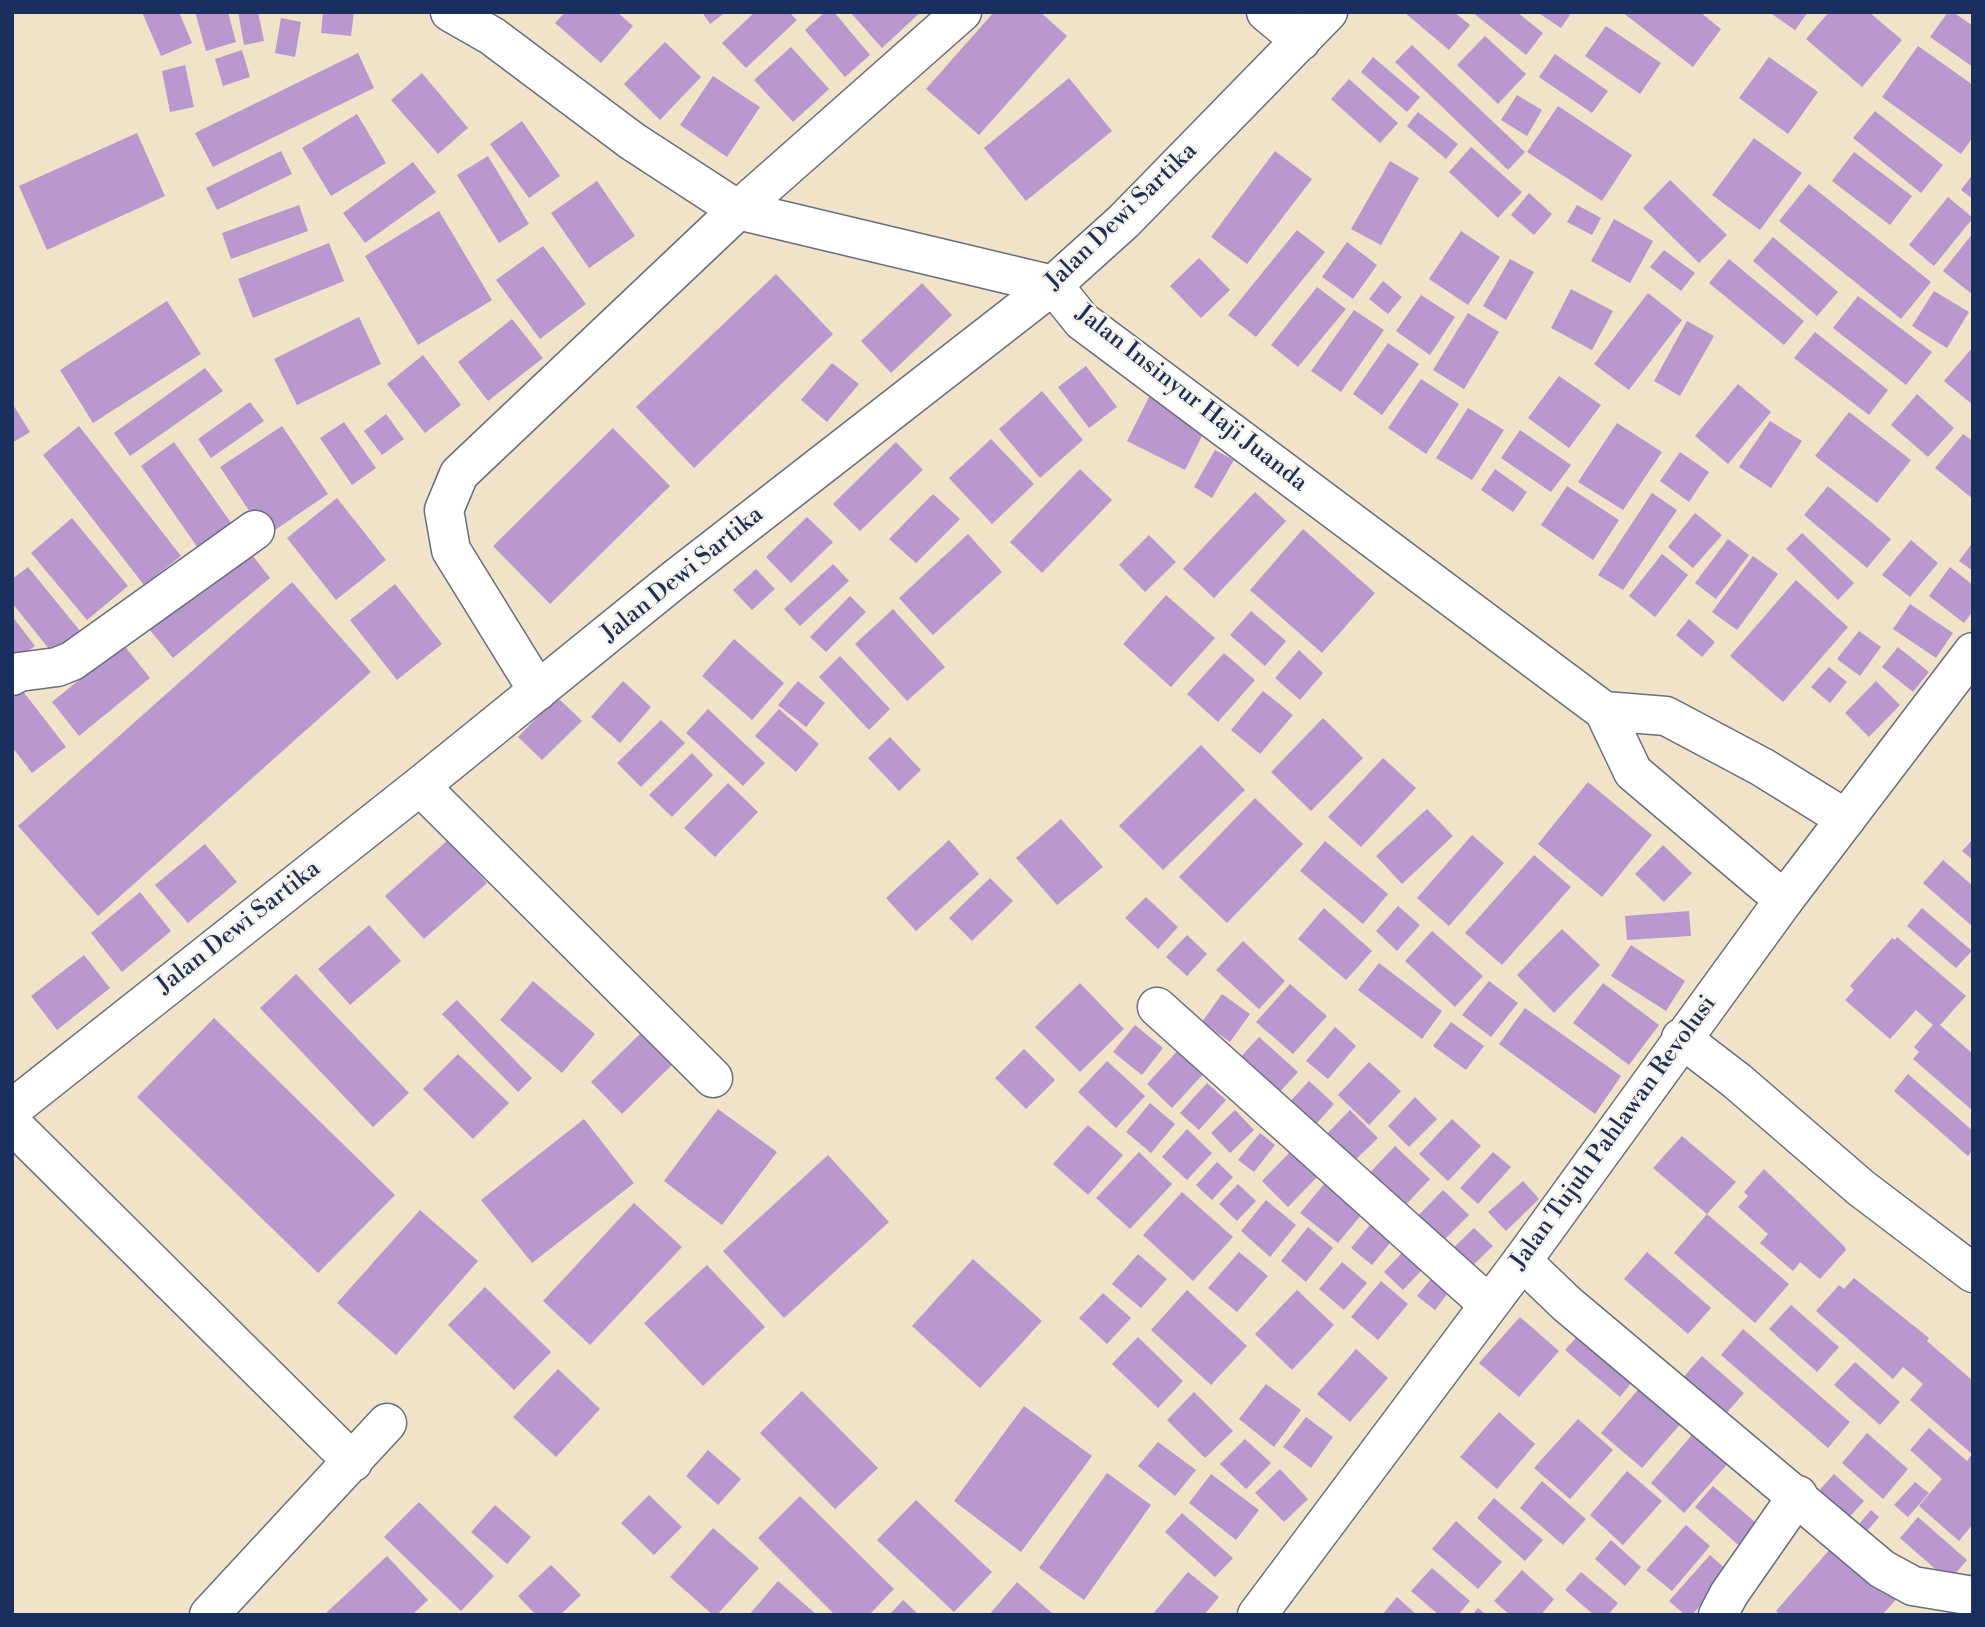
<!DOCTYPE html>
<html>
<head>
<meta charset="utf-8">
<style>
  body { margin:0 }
  #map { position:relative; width:1985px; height:1627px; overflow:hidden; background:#f0e3c7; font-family:"Libre Bodoni",serif }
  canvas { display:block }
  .frame { position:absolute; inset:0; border:14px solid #1b2f5e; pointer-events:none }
</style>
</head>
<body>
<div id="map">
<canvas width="1985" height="1627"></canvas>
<div class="frame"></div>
</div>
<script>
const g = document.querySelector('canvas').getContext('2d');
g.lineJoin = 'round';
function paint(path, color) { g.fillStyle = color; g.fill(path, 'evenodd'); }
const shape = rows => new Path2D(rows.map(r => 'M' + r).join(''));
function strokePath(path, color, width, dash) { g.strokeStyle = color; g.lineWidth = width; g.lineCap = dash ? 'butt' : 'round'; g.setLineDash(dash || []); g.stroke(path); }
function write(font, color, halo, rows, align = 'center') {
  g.font = font + ' "Libre Bodoni",serif'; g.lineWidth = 5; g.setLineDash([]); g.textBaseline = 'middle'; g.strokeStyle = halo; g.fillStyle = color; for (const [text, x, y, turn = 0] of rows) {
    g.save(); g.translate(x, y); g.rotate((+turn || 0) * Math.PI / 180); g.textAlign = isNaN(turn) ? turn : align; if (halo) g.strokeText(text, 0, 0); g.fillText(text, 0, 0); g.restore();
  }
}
const building = shape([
  [142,12,179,12,192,43,161,56],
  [195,12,228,12,236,42,206,51],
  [238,12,258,12,264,41,244,45],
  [323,12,354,12,351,36,321,33],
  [565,12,617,12,633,26,601,63,555,23],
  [702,12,726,12,710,24],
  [755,12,789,12,797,20,746,68,722,43],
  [825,12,834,12,870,55,845,77,805,30],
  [850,12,921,12,882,48],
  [994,12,1040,12,1067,36,979,135,926,89],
  [1404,12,1454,12,1470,25,1449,50],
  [1472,12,1517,12,1543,33,1526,55],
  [1537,12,1572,12,1561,28],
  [1622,12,1700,12,1721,29,1693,67],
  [1769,12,1808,12,1795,30],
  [1829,12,1869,12,1902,40,1862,87,1806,39],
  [1948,12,1953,12,1973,26,1973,67,1930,37],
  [281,18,301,22,295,57,275,53],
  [1606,26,1661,63,1640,94,1585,56],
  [1485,36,1526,74,1498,104,1457,65],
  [665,42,701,77,660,120,624,84],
  [1412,45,1525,152,1508,170,1395,62],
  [1918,46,1973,85,1973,137,1961,154,1882,97],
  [791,47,829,89,793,122,754,80],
  [242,50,250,77,223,86,215,59],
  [358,53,374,88,213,167,195,133],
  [1555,54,1608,91,1592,113,1539,77],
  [1373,57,1420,97,1407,112,1361,72],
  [1769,57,1818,92,1788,134,1739,98],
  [185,65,194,107,170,112,162,71],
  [422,73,468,128,438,154,391,100],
  [713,76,760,107,727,157,680,125],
  [1069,78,1112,131,1026,201,984,148],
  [1349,79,1398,123,1380,143,1331,99],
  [1517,95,1542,110,1527,136,1501,120],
  [1558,106,1632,155,1602,201,1527,152],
  [1875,111,1943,165,1921,193,1853,138],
  [1418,112,1458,144,1446,159,1407,126],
  [357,114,386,163,331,196,302,148],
  [522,121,560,176,529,198,490,144],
  [137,133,165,196,47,250,19,186],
  [1754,138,1802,173,1760,230,1712,195],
  [1471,147,1522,192,1498,218,1449,172],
  [281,151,292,174,217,210,206,188],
  [1275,151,1312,179,1247,264,1211,237],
  [1854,152,1912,196,1890,225,1832,181],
  [488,156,529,224,499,243,457,175],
  [1390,161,1419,178,1381,245,1351,229],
  [413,162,436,192,365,243,343,213],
  [1973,174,1973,199,1961,190],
  [1670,180,1727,235,1699,263,1643,208],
  [597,181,635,236,589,268,551,213],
  [1809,184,1931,282,1901,319,1779,221],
  [1529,193,1552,214,1534,235,1511,215],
  [1948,197,1973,218,1934,266,1909,245],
  [299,205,308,231,231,259,222,233],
  [1577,205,1601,218,1592,235,1567,222],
  [439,211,492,300,418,345,365,256],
  [1614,219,1653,241,1630,283,1591,261],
  [1297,230,1325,252,1256,337,1228,315],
  [1461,231,1500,257,1468,305,1429,279],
  [1973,233,1973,295,1943,271],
  [1773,237,1838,292,1817,316,1753,261],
  [1347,242,1377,265,1353,299,1322,277],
  [329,243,344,281,253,318,238,279],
  [543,246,586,304,540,339,496,280],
  [1664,250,1695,273,1681,291,1650,267],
  [1199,258,1230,290,1201,318,1170,286],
  [1510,259,1534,272,1506,320,1483,306],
  [1729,259,1804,321,1784,345,1709,283],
  [776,274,833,334,694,468,636,407],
  [1383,281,1402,297,1388,314,1369,299],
  [922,283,952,315,891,373,861,341],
  [1317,287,1346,309,1298,367,1271,345],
  [1571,289,1613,311,1592,350,1551,328],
  [1934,291,1969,312,1947,348,1912,326],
  [1648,293,1682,320,1629,390,1594,364],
  [1421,295,1455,317,1430,355,1396,331],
  [1858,296,1932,352,1906,385,1833,328],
  [167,301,201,354,93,423,60,370],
  [1354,310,1384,330,1341,392,1311,371],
  [1468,313,1499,332,1464,389,1433,370],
  [359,317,381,364,297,405,274,359],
  [512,319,543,358,488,401,458,362],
  [1687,321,1714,336,1680,396,1654,381],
  [1815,332,1888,390,1869,415,1794,358],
  [1388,343,1419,364,1382,415,1353,394],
  [1973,347,1973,405,1944,381],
  [423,355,461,405,425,433,387,384],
  [832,363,859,384,827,422,801,400],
  [1086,366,1117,407,1089,428,1058,387],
  [205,368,223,391,130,456,114,433],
  [1559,376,1601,405,1569,448,1528,418],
  [1421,379,1459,404,1426,454,1388,428],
  [1738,384,1771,412,1728,464,1695,436],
  [1042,391,1083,440,1040,478,999,429],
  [1917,394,1954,428,1928,457,1891,425],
  [1149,397,1207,426,1185,470,1127,441],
  [250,402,264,421,211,458,198,439],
  [12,403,30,432,12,443],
  [1468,408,1504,430,1472,480,1436,458],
  [1849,412,1911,460,1877,503,1815,456],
  [386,414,404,439,382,455,364,431],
  [1770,421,1802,441,1771,488,1739,467],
  [344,422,376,468,352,485,320,438],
  [1617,423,1662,452,1623,510,1578,482],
  [79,426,181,556,144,585,43,455],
  [282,426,328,494,266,536,220,467],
  [613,428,670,486,550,604,493,546],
  [1520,430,1571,465,1551,492,1501,458],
  [1963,434,1973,441,1973,499,1935,468],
  [991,439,1034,484,992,524,949,478],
  [174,442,234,527,200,551,141,466],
  [896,442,923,470,860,531,833,504],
  [1215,450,1234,460,1212,498,1194,487],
  [1680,452,1709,472,1689,502,1660,481],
  [1080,469,1112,500,1042,573,1010,542],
  [1495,469,1527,492,1513,512,1481,490],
  [1567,486,1619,520,1593,560,1541,525],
  [1828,486,1891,539,1867,568,1804,515],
  [1255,492,1286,521,1214,598,1183,569],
  [1652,493,1677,510,1623,590,1598,575],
  [933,494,960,519,916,563,889,539],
  [337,498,386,560,336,600,287,538],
  [1695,513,1722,535,1693,568,1668,547],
  [807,517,833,542,791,583,766,557],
  [72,518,128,586,87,620,31,553],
  [1303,529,1375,593,1322,653,1250,590],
  [1802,533,1854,583,1838,600,1786,549],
  [968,534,1002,572,933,635,899,598],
  [1149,535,1176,562,1145,592,1119,565],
  [1728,539,1749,555,1716,599,1695,583],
  [1911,540,1938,563,1910,597,1882,575],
  [242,542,270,578,173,658,144,623],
  [1973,542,1973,571,1959,561],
  [1662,554,1688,575,1655,617,1629,596],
  [1753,556,1778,574,1737,630,1712,612],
  [833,564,849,581,800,626,784,609],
  [28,567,85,637,58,660,12,603,12,579],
  [1950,567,1973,585,1973,611,1964,623,1929,596],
  [756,569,775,589,752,610,733,590],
  [1796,580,1848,627,1783,702,1730,656],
  [292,582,371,672,98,916,18,826],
  [395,584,442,644,397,680,350,620],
  [1166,595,1215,638,1171,687,1123,644],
  [850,596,866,612,826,652,810,637],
  [1910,604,1953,633,1936,658,1893,629],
  [893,609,945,667,907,701,855,644],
  [1251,611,1286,641,1265,666,1230,635],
  [12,616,35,646,12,662],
  [1689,619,1715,642,1702,657,1676,635],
  [1859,631,1881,647,1860,676,1837,659],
  [734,639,784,683,752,720,702,676],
  [123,644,150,678,79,736,52,702],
  [1898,647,1929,672,1913,692,1882,667],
  [1299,650,1323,673,1300,700,1275,678],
  [1224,653,1255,680,1218,722,1187,694],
  [840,656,890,709,869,730,819,677],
  [1829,667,1847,682,1830,703,1811,687],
  [12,677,66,747,32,773,12,747],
  [623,681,651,707,620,743,591,717],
  [798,681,825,703,806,727,778,705],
  [1876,681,1900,705,1869,737,1845,713],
  [1263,691,1293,715,1260,754,1231,730],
  [557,697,582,721,542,760,518,737],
  [708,709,765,763,743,786,686,733],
  [779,709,819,744,796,772,755,736],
  [1323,718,1363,758,1311,811,1271,772],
  [661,720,685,743,641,787,617,763],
  [890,737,921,770,899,791,868,758],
  [1201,745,1245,790,1163,870,1119,826],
  [692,753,713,775,672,817,649,795],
  [1383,758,1416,788,1361,847,1328,817],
  [1588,782,1652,835,1602,897,1538,844],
  [728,783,758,812,715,857,684,828],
  [1255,798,1303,844,1227,923,1179,877],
  [1427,809,1453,836,1402,884,1376,856],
  [1061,819,1103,867,1057,905,1016,858],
  [1472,835,1504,863,1449,926,1417,898],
  [1973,839,1973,860,1962,851],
  [448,840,487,883,424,939,385,896],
  [949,840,979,874,916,931,886,898],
  [1325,841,1388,894,1363,924,1300,871],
  [205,844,237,882,188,923,155,885],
  [1663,845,1692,873,1664,902,1635,874],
  [1534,855,1571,887,1502,965,1465,933],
  [1943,860,1973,886,1973,927,1923,883],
  [990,878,1013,901,972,941,949,918],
  [140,892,171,931,122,972,91,933],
  [1146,897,1178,927,1158,949,1125,918],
  [1398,906,1420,925,1397,951,1376,931],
  [1324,908,1372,951,1346,980,1298,939],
  [1922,908,1972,951,1956,968,1907,926],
  [1689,911,1691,936,1627,940,1625,916],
  [369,925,401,961,350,1005,318,969],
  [1562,929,1600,965,1554,1013,1517,975],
  [1432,931,1483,976,1455,1007,1405,961],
  [1187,935,1207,954,1187,976,1166,957],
  [1897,937,1966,996,1940,1025,1973,1054,1973,1111,1913,1059,1919,1052,1914,1047,1933,1025,1916,1010,1890,1039,1845,1000,1854,990,1850,986,1892,938,1895,940],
  [1243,941,1285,981,1259,1009,1216,970],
  [1631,945,1685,981,1666,1011,1611,976],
  [84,955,110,988,57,1030,31,996],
  [1379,963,1442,1011,1422,1039,1358,990],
  [296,974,409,1093,373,1127,260,1008],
  [533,981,595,1034,562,1073,500,1020],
  [1489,981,1518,1003,1491,1037,1462,1015],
  [1080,983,1124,1029,1080,1072,1035,1027],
  [1603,983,1659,1025,1629,1065,1573,1023],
  [1290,984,1327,1016,1293,1054,1256,1022],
  [1222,994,1250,1014,1230,1042,1202,1022],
  [457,1000,532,1078,518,1092,442,1014],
  [1525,1008,1621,1076,1595,1114,1499,1044],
  [214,1018,395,1195,318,1273,137,1097],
  [1451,1022,1484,1046,1466,1070,1433,1046],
  [1135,1025,1163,1048,1142,1075,1113,1052],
  [1335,1027,1356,1046,1328,1079,1306,1061],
  [643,1031,675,1062,622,1114,591,1082],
  [1259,1037,1298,1072,1276,1096,1238,1060],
  [1180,1048,1205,1072,1172,1108,1147,1084],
  [1024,1049,1055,1080,1026,1109,995,1078],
  [458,1054,509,1103,473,1139,423,1089],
  [1107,1061,1145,1096,1116,1128,1078,1092],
  [1369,1062,1401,1091,1369,1125,1338,1095],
  [1908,1074,1973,1131,1973,1150,1968,1156,1894,1091],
  [1309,1081,1334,1104,1309,1132,1284,1108],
  [1207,1083,1226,1100,1199,1130,1180,1113],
  [1415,1097,1437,1119,1409,1147,1388,1126],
  [1150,1103,1175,1124,1151,1153,1126,1132],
  [718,1109,777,1152,722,1225,664,1181],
  [1235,1110,1254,1130,1230,1153,1211,1133],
  [1350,1110,1378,1138,1345,1170,1318,1143],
  [584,1119,634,1183,532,1263,481,1200],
  [1452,1119,1481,1146,1448,1181,1419,1154],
  [1088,1125,1123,1155,1088,1195,1053,1164],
  [1187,1129,1212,1153,1187,1180,1162,1157],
  [1260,1133,1275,1145,1254,1172,1238,1160],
  [1682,1136,1736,1182,1707,1214,1653,1168],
  [1395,1146,1430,1179,1396,1215,1361,1182],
  [1292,1150,1318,1176,1288,1207,1262,1181],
  [1139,1152,1172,1184,1130,1229,1096,1198],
  [1493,1152,1511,1167,1478,1204,1460,1188],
  [828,1155,889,1222,784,1318,723,1251],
  [1217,1162,1233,1177,1212,1200,1196,1185],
  [1764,1169,1844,1246,1846,1250,1820,1279,1800,1262,1793,1271,1760,1243,1768,1234,1738,1207,1748,1196,1744,1192],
  [1330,1177,1367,1208,1338,1243,1300,1213],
  [1523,1181,1539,1199,1506,1231,1488,1212],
  [1238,1184,1256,1201,1237,1221,1219,1204],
  [1443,1190,1469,1215,1436,1248,1411,1223],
  [1182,1192,1233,1237,1193,1281,1143,1235],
  [1266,1200,1296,1225,1270,1257,1241,1231],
  [634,1203,682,1247,590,1345,543,1301],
  [420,1210,478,1261,396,1355,337,1303],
  [1707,1214,1789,1284,1755,1323,1674,1253],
  [1378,1215,1399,1232,1372,1265,1351,1248],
  [1308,1227,1333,1248,1306,1282,1281,1261],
  [1474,1228,1493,1246,1467,1271,1448,1253],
  [1413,1241,1432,1259,1403,1290,1384,1272],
  [1239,1252,1268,1276,1237,1312,1208,1288],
  [1647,1252,1711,1308,1688,1334,1624,1279],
  [1138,1254,1167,1279,1141,1308,1112,1284],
  [973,1259,1042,1321,980,1388,912,1326],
  [1342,1262,1367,1283,1344,1310,1319,1289],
  [707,1265,765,1327,703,1386,644,1323],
  [1441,1267,1457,1281,1435,1310,1417,1296],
  [1854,1278,1929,1338,1927,1341,1973,1381,1973,1524,1959,1541,1919,1506,1942,1479,1910,1450,1929,1428,1967,1461,1972,1454,1910,1400,1923,1384,1903,1367,1893,1379,1816,1311,1839,1285,1844,1289],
  [1381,1281,1408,1304,1378,1340,1351,1317],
  [485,1287,551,1352,514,1390,448,1325],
  [1187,1290,1247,1346,1211,1385,1151,1330],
  [1297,1290,1334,1325,1292,1370,1255,1334],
  [1103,1293,1131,1318,1107,1344,1079,1318],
  [1791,1305,1839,1347,1817,1372,1769,1329],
  [1520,1317,1559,1351,1519,1397,1479,1363],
  [1743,1329,1850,1422,1828,1448,1721,1355],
  [1582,1331,1636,1377,1620,1397,1565,1350],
  [1138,1337,1183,1381,1158,1408,1112,1364],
  [1356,1349,1388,1378,1350,1422,1317,1394],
  [1702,1356,1744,1393,1722,1418,1679,1382],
  [1855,1362,1900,1402,1880,1425,1834,1385],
  [558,1369,600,1409,556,1457,513,1417],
  [1648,1378,1689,1414,1642,1468,1601,1433],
  [1266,1384,1301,1410,1274,1447,1239,1419],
  [802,1391,878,1468,835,1509,760,1433],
  [1194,1392,1233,1431,1205,1458,1167,1420],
  [1024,1406,1092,1456,1021,1552,954,1501],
  [1499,1412,1535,1444,1497,1489,1460,1457],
  [1306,1417,1333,1437,1311,1468,1283,1447],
  [1578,1419,1613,1450,1570,1499,1534,1468],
  [1697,1429,1731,1460,1684,1513,1651,1483],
  [1867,1433,1908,1469,1883,1499,1842,1463],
  [1245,1439,1271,1463,1246,1489,1220,1464],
  [1158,1442,1196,1470,1175,1496,1138,1466],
  [708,1450,741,1479,718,1505,686,1476],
  [1280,1469,1308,1499,1284,1522,1255,1493],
  [1627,1471,1662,1501,1623,1545,1590,1515],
  [1107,1473,1151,1505,1084,1600,1039,1568],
  [1211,1474,1259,1510,1236,1540,1189,1503],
  [1834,1474,1864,1501,1846,1521,1815,1495],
  [1542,1481,1586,1519,1563,1545,1520,1508],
  [1915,1482,1929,1493,1908,1517,1894,1505],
  [1713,1486,1762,1528,1743,1549,1695,1507],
  [649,1495,682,1527,654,1555,621,1523],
  [800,1496,894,1589,869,1615,835,1615,758,1538],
  [1494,1498,1543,1540,1525,1561,1477,1518],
  [916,1500,992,1572,954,1612,877,1540],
  [419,1502,494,1576,461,1611,384,1537],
  [495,1505,531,1537,507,1564,471,1532],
  [1871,1510,1879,1517,1861,1538,1853,1531],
  [1182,1513,1233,1558,1215,1577,1165,1532],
  [1918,1517,1967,1560,1949,1581,1900,1538],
  [1456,1521,1502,1562,1478,1589,1432,1549],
  [1686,1525,1710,1546,1672,1591,1646,1570],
  [713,1528,759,1568,717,1615,713,1615,670,1577],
  [1611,1540,1641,1567,1625,1586,1595,1559],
  [1838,1540,1901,1594,1882,1615,1781,1615,1776,1611],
  [1710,1555,1729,1572,1692,1615,1685,1615,1669,1601],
  [387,1556,428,1600,412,1615,324,1615],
  [551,1565,581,1595,560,1615,536,1615,518,1596],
  [1432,1568,1470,1601,1458,1615,1439,1615,1411,1591],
  [1522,1570,1554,1599,1541,1615,1510,1615,1494,1601],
  [1188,1572,1219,1597,1204,1615,1152,1615],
  [1581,1572,1618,1603,1608,1615,1594,1615,1565,1590],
  [778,1581,817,1615,749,1615],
  [1017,1582,1054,1615,989,1615],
  [1397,1597,1417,1615,1382,1615],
  [903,1600,919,1615,889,1615],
  [1478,1608,1486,1615,1472,1615]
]);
const minor = shape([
  [450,12,492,36,632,141,738,210,1053,285,1082,321,1604,711,1633,772,1784,900],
  [1266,12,1301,41],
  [12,676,19,672,57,667,72,661,255,530],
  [538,691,451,550,444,510,459,474,738,210,962,12],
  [1604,711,1666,716,1762,767,1846,819],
  [420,786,713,1078],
  [1157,1007,1488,1304],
  [1681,1038,1737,1081,1861,1188,1973,1273],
  [12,1109,420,786,674,580,1053,285,1124,221,1328,12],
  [12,1124,353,1462],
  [1522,1261,1567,1304,1882,1569,1913,1586,1973,1596],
  [209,1615,387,1423],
  [1718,1615,1729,1594,1798,1495]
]);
const major = shape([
  [1257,1615,1522,1261,1784,900,1973,652]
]);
const streetNames = [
  ["Jalan Dewi Sartika",1122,217,-44],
  ["Jalan Insinyur Haji Juanda",1191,399,38],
  ["Jalan Dewi Sartika",683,575,-39],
  ["Jalan Dewi Sartika",239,928,-38],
  ["Jalan Tujuh Pahlawan Revolusi",1614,1133,-54]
];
paint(building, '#ba97cf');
strokePath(minor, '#666e83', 41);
strokePath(major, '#666e83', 41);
strokePath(minor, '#fff', 38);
strokePath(major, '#fff', 38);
write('24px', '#1b2f5e', '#f7f3e8', streetNames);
</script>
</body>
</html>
